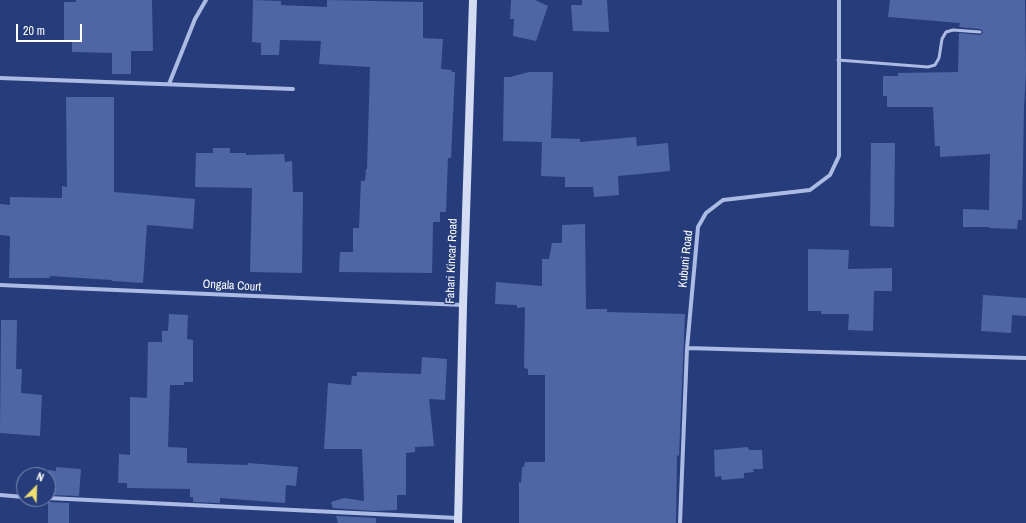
<!DOCTYPE html>
<html>
<head>
<meta charset="utf-8">
<style>
  body { margin:0 }
  #map { position:relative; width:1026px; height:523px; overflow:hidden; background:#273d7b; font-family:"Archivo Narrow",sans-serif }
  canvas { display:block }
  .north { position:absolute; left:16px; top:467px; width:40px; height:40px; box-sizing:border-box; background:#273d7b; border:1px solid #7d8bb0; border-radius:50%; rotate:23deg; font-size:11px; font-weight:700; line-height:16px; text-align:center; color:#fff }
  .north::after { content:''; display:block; margin:auto; width:14px; height:18px; background:#ecde71; clip-path:polygon(50% 0,100% 100%,50% 72%,0 100%) }
  .scale { position:absolute; left:16px; top:24px; width:66px; height:18px; box-sizing:border-box; border:2px solid #fff; border-top:0; padding-left:5px; font-size:12px; line-height:14px; white-space:nowrap; color:#fff; -webkit-text-stroke:3px #273d7b; paint-order:stroke }
</style>
</head>
<body>
<div id="map">
<canvas width="1026" height="523"></canvas>
<div class="north">N</div>
<div class="scale">20 m</div>
</div>
<script>
const g = document.querySelector('canvas').getContext('2d');
g.lineJoin = 'round';
function paint(path, color) { g.fillStyle = color; g.fill(path, 'evenodd'); }
const shape = rows => new Path2D(rows.map(r => 'M' + r).join(''));
function strokePath(path, color, width, dash) { g.strokeStyle = color; g.lineWidth = width; g.lineCap = dash ? 'butt' : 'round'; g.setLineDash(dash || []); g.stroke(path); }
function write(font, color, halo, rows, align = 'center') {
  g.font = font + ' "Archivo Narrow",sans-serif'; g.lineWidth = 3; g.setLineDash([]); g.textBaseline = 'middle'; g.strokeStyle = halo; g.fillStyle = color; for (const [text, x, y, turn = 0] of rows) {
    g.save(); g.translate(x, y); g.rotate((+turn || 0) * Math.PI / 180); g.textAlign = isNaN(turn) ? turn : align; if (halo) g.strokeText(text, 0, 0); g.fillText(text, 0, 0); g.restore();
  }
}
const building = shape([
  [76,0,152,0,153,51,131,51,131,74,112,74,112,53,72,52,72,40,64,40,64,2,76,2],
  [253,0,281,1,281,5,327,7,327,0,423,2,423,38,443,39,441,69,452,70,451,72,455,72,451,158,448,158,446,212,440,212,440,222,433,222,432,273,339,272,340,252,353,252,353,228,359,228,361,181,365,181,366,169,367,169,370,67,319,64,321,41,280,40,279,55,261,55,261,43,252,42],
  [511,0,535,0,548,6,536,41,513,36,514,19,510,19],
  [582,0,607,0,609,32,573,31,571,5,582,5],
  [890,0,1025,0,1026,71,1024,108,1022,220,1018,220,1017,229,989,228,989,227,963,227,963,209,989,210,990,154,940,157,940,146,935,146,933,107,887,107,887,96,883,96,883,76,898,76,898,73,958,72,959,33,980,35,983,33,982,30,980,29,959,27,960,23,888,17],
  [529,72,553,72,551,138,580,139,580,142,636,137,637,146,668,143,670,171,618,176,619,195,594,197,593,187,565,187,565,177,541,176,542,142,503,141,504,77,510,77],
  [66,97,114,97,114,192,195,199,193,229,147,225,143,283,112,281,112,280,50,276,50,278,9,278,10,236,0,235,0,204,10,205,10,197,62,198,62,186,67,187],
  [871,143,895,143,894,227,870,226],
  [213,148,230,148,230,153,246,153,246,155,284,154,285,162,292,161,293,192,303,192,302,273,250,272,252,188,195,187,196,153,213,153],
  [585,224,586,309,607,309,607,312,685,314,679,456,677,455,676,523,519,523,519,482,521,483,522,467,524,467,525,462,545,462,545,375,528,375,528,369,524,368,525,307,517,308,517,305,495,304,496,282,542,286,542,259,549,259,552,243,562,243,562,225],
  [808,249,849,250,848,269,892,268,892,291,874,291,873,331,848,330,849,314,821,314,821,311,808,311],
  [983,295,1026,298,1026,316,1012,315,1011,333,981,331],
  [169,314,188,315,187,339,193,340,193,382,184,382,184,385,170,385,168,447,187,448,187,463,248,465,248,463,298,467,296,486,286,485,285,503,220,498,220,503,193,502,193,497,190,497,190,489,127,488,127,483,118,483,119,454,130,455,130,397,147,398,148,342,162,342,162,331,168,331],
  [1,320,17,320,16,369,22,369,21,393,42,395,40,436,0,433],
  [422,357,447,359,445,400,429,399,434,446,415,447,415,452,406,453,406,495,397,495,397,510,376,511,333,508,331,502,344,498,364,501,362,449,324,449,328,383,351,385,352,376,357,376,357,372,421,374],
  [748,447,749,450,762,450,763,469,753,469,754,472,744,473,744,478,722,480,721,476,715,477,714,450],
  [56,467,81,469,79,496,48,495,48,470,56,471],
  [48,502,69,503,69,523,48,523],
  [336,516,376,518,376,523,338,523]
]);
const lane = shape([
  [838,60,928,67,935,65,939,58,942,39,946,32,953,30,980,32]
]);
const street = shape([
  [0,78,293,89],
  [169,84,195,19,206,0],
  [0,285,463,305],
  [687,348,1026,358],
  [0,495,24,497],
  [48,498,457,518],
  [680,523,687,348,698,227,706,213,723,200,810,190,830,175,839,156,839,0]
]);
const secondary = shape([
  [458,523,463,305,473,0]
]);
const streetNames = [
  ["Kubuni Road",686,259,-84],
  ["Fahari Kincar Road",452,261,-88],
  ["Ongala Court",232,286,3]
];
paint(building, '#4f66a4');
strokePath(lane, '#abbbe4', 3);
strokePath(street, '#abbbe4', 4);
strokePath(secondary, '#d4dcf4', 8);
write('12px', '#fff', '#273d7b', streetNames);
</script>
</body>
</html>
